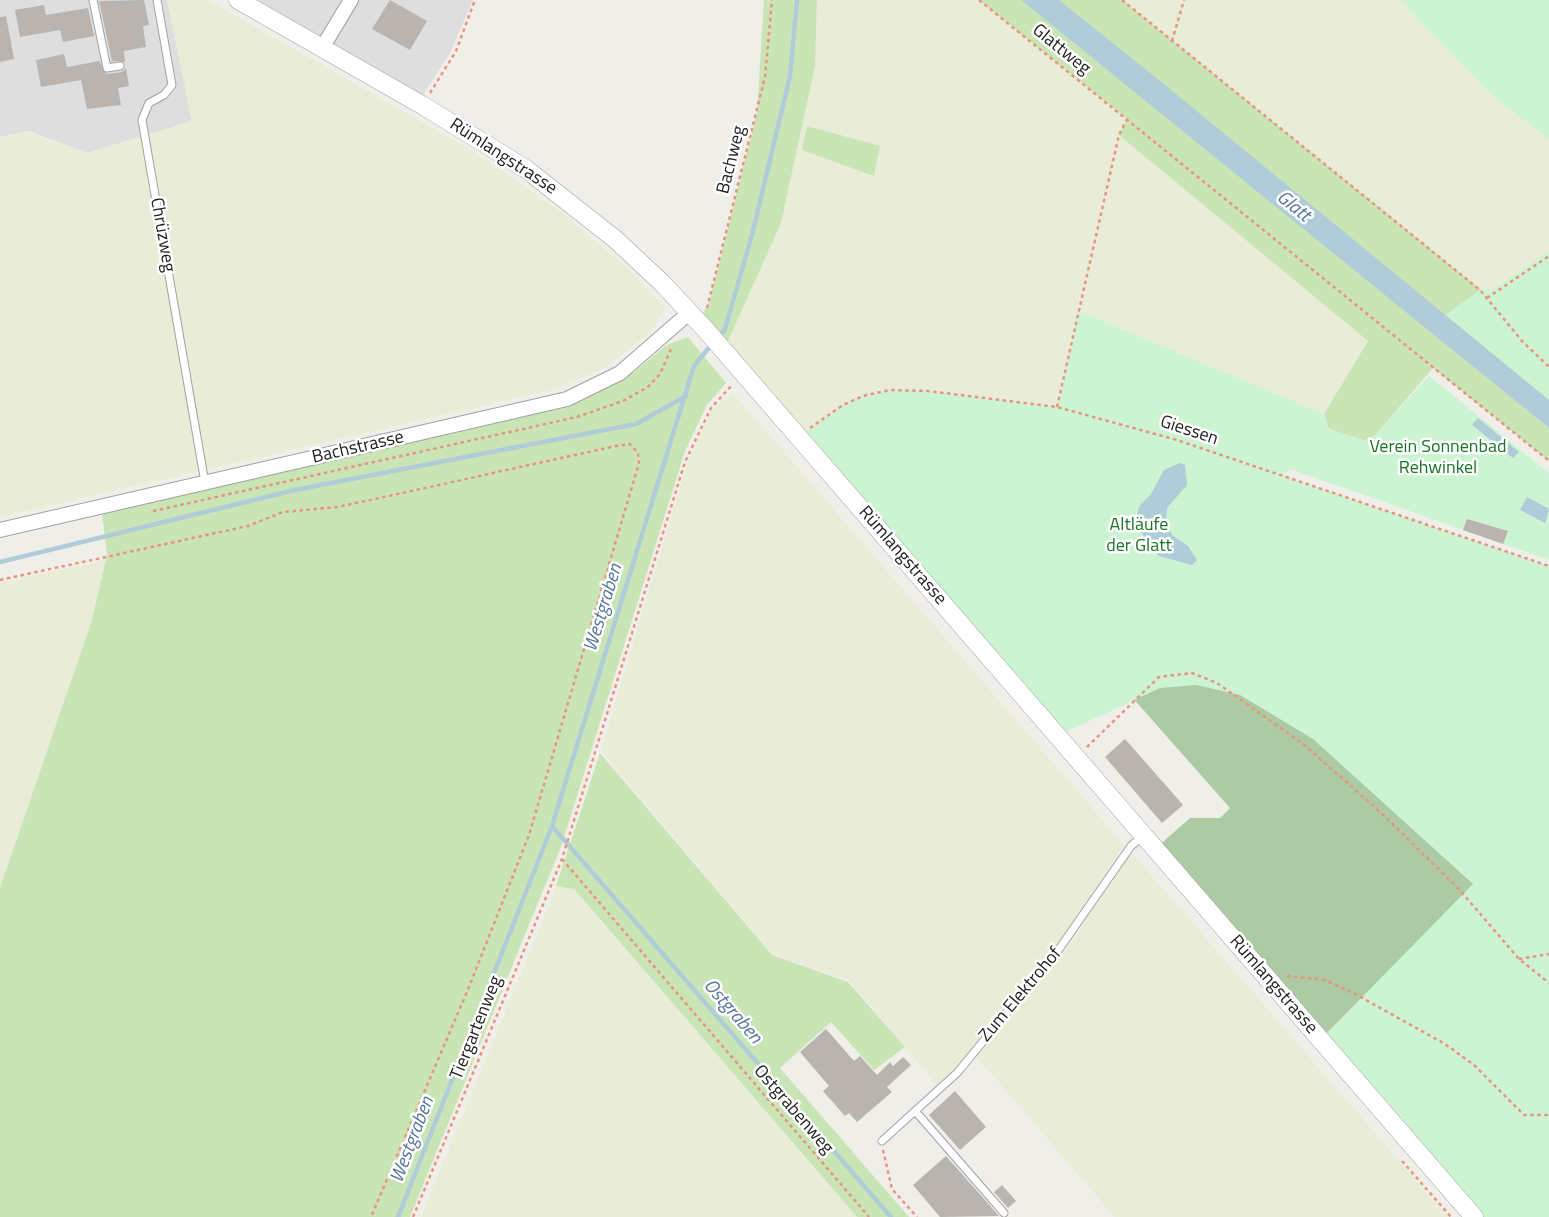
<!DOCTYPE html>
<html>
<head>
<meta charset="utf-8">
<style>
  body { margin:0 }
  canvas { display:block; background:#f0eee9 }
</style>
</head>
<body>
<canvas width="1549" height="1217"></canvas>
<script>
const g = document.querySelector('canvas').getContext('2d');
g.lineJoin = 'round';
function paint(path, color) { g.fillStyle = color; g.fill(path, 'evenodd'); }
const shape = rows => new Path2D(rows.map(r => 'M' + r).join(''));
function strokePath(path, color, width, dash) { g.strokeStyle = color; g.lineWidth = width; g.lineCap = dash ? 'butt' : 'round'; g.setLineDash(dash || []); g.stroke(path); }
function write(font, color, halo, rows, align = 'center') {
  g.font = font + ' "Titillium Web",sans-serif'; g.lineWidth = 5; g.setLineDash([]); g.textBaseline = 'middle'; g.strokeStyle = halo; g.fillStyle = color; for (const [text, x, y, turn = 0] of rows) {
    g.save(); g.translate(x, y); g.rotate((+turn || 0) * Math.PI / 180); g.textAlign = isNaN(turn) ? turn : align; if (halo) g.strokeText(text, 0, 0); g.fillText(text, 0, 0); g.restore();
  }
}
const residential = shape([
  [0,0,168,0,192,121,87,153,29,131,0,137],
  [253,0,473,0,451,51,421,98]
]);
const farmland = shape([
  [167,0,208,0,464,146,517,181,562,213,628,269,665,308,651,332,604,368,556,389,0,517,0,138,28,132,87,153,192,121],
  [817,0,979,0,1127,119,1119,135,1368,341,1324,414,1080,311,1057,407,928,391,890,390,799,437,724,350,781,223,815,66],
  [1122,0,1400,0,1493,96,1549,139,1549,251,1492,290,1480,290],
  [732,392,1124,845,1056,946,957,1066,937,1085,849,980,773,955,601,751,687,464,712,410],
  [105,560,92,620,0,887,0,583],
  [1130,851,1448,1217,1115,1217,977,1057,1065,952],
  [557,886,572,888,856,1217,421,1217]
]);
const grass = shape([
  [764,0,817,0,815,66,781,223,724,350,698,321,709,303,757,112],
  [979,0,1021,0,1418,320,1549,428,1549,461,1433,368,1369,442,1329,429,1324,414,1368,341,1119,135,1127,119],
  [1059,0,1122,0,1480,289,1502,317,1549,400],
  [807,126,880,146,874,176,802,150],
  [688,337,726,383,707,405,685,451,562,844,410,1217,0,1217,0,888,92,620,107,554,102,513,558,409,601,391,634,372,667,345],
  [600,753,772,955,848,982,905,1047,874,1070,831,1022,780,1068,909,1217,857,1217,574,889,556,886]
]);
const forest = shape([
  [1482,671,1549,1217,1474,1217,1155,849,1190,818,1220,818,1230,808,1124,688]
]);
const park = shape([
  [1400,0,1549,0,1549,139,1493,96],
  [1549,251,1549,400,1444,316,1480,290,1492,290],
  [1079,311,1324,414,1329,429,1368,442,1429,376,1549,473,1549,560,1290,469,1283,476,1549,566,1549,1217,1474,1217,1320,1040,1473,884,1313,739,1240,695,1196,685,1160,688,1057,736,799,437,843,405,863,396,890,390,928,391,1057,407]
]);
const water = shape([
  [1021,0,1059,0,1154,76,1549,400,1549,428],
  [1478,418,1519,452,1513,458,1472,425],
  [1180,463,1185,465,1187,485,1167,508,1166,522,1172,535,1188,546,1197,560,1192,565,1159,556,1134,523,1140,505,1151,494,1164,470],
  [1527,497,1549,509,1545,523,1520,510]
]);
const stream = shape([
  [718,338,725,329,752,235,790,76,797,0],
  [0,562,295,490,636,424,686,396],
  [552,826,891,1217],
  [398,1217,552,826,694,366,712,344]
]);
const building = shape([
  [144,0,149,25,143,26,146,47,124,51,125,62,112,61,99,1],
  [390,0,427,21,410,50,372,29],
  [44,5,46,15,88,8,94,36,63,42,60,30,20,37,15,10],
  [6,16,14,59,0,62,0,17],
  [64,54,67,67,99,61,106,74,122,72,126,68,129,86,118,88,121,105,87,109,81,80,41,87,36,60],
  [1467,519,1508,531,1503,544,1463,530],
  [1125,739,1183,805,1162,823,1105,757],
  [826,1029,854,1061,860,1056,877,1075,890,1062,893,1066,903,1057,911,1065,887,1087,892,1092,857,1122,849,1113,845,1116,823,1091,829,1086,800,1052],
  [955,1091,986,1127,960,1150,929,1115],
  [946,1156,985,1200,999,1216,940,1217,913,1185],
  [1002,1185,1016,1201,1008,1208,994,1192]
]);
const path = shape([
  [979,0,1549,461],
  [1122,0,1480,290,1522,341,1549,367],
  [1172,41,1184,0],
  [430,93,456,51,475,0],
  [1487,298,1549,256],
  [707,308,765,77,772,0],
  [1057,407,1119,135,1127,119],
  [810,428,843,405,863,396,890,390,928,391,1057,407,1177,440,1549,566],
  [153,511,577,417,623,401,648,387,660,374,671,349],
  [0,580,248,526,283,512,338,507,384,497,616,446,630,444,638,453,639,463,529,835,469,987,371,1217],
  [1087,747,1159,677,1192,673,1217,683,1302,743,1378,810,1458,888,1519,959,1549,983],
  [562,859,869,1217],
  [1519,959,1549,954],
  [1287,976,1325,980,1357,995,1445,1044,1474,1065,1524,1115,1549,1115],
  [883,1150,892,1189,917,1217],
  [1402,1161,1451,1217],
  [413,1217,562,859,685,462,711,408,733,384]
]);
const service = shape([
  [93,0,107,68,120,66],
  [157,0,172,85,164,95,149,103,142,120,205,483],
  [916,1112,1004,1213],
  [882,1141,957,1073,1057,952,1131,846,1143,836]
]);
const minor = shape([
  [322,48,351,0],
  [0,530,567,399,620,373,690,312]
]);
const tertiary = shape([
  [238,0,422,105,526,169,615,239,662,283,705,329,1474,1217]
]);
const streetNames = [
  ["Glattweg",1061,50,39],
  ["Rümlangstrasse",503,157,33],
  ["Bachweg",732,160,-76],
  ["Chrüzweg",162,235,80],
  ["Giessen",1189,431,18],
  ["Bachstrasse",358,448,-13],
  ["Rümlangstrasse",902,556,49],
  ["Rümlangstrasse",1273,985,49],
  ["Zum Elektrohof",1021,995,-50],
  ["Tiergartenweg",477,1028,-68],
  ["Ostgrabenweg",793,1110,49]
];
const parkNames = [
  ["Verein Sonnenbad",1438,448],
  ["Rehwinkel",1438,469],
  ["Altläufe",1139,526],
  ["der Glatt",1139,547]
];
const waterNames = [
  ["Glatt",1293,207,39],
  ["Westgraben",604,608,-73],
  ["Ostgraben",732,1012,49],
  ["Westgraben",413,1140,-69]
];
paint(residential, '#dfdede');
paint(farmland, '#e9ecd7');
paint(grass, '#c9e4b5');
paint(forest, '#accaa3');
paint(park, '#ccf4d2');
paint(water, '#afccd8');
strokePath(stream, '#afccd8', 4.5);
paint(building, '#b9b4af');
strokePath(service, '#a2a2a2', 9);
strokePath(minor, '#a2a2a2', 16);
strokePath(tertiary, '#a2a2a2', 19);
strokePath(path, '#ea9380', 2.5, [3.5, 3.5]);
strokePath(service, '#fff', 7);
strokePath(minor, '#fff', 14);
strokePath(tertiary, '#fff', 18);
write('18px', '#212121', '#fff', streetNames);
write('18px', '#1a7428', '#fff', parkNames);
write('italic 19px', '#54749f', '#fff', waterNames);
</script>
</body>
</html>
